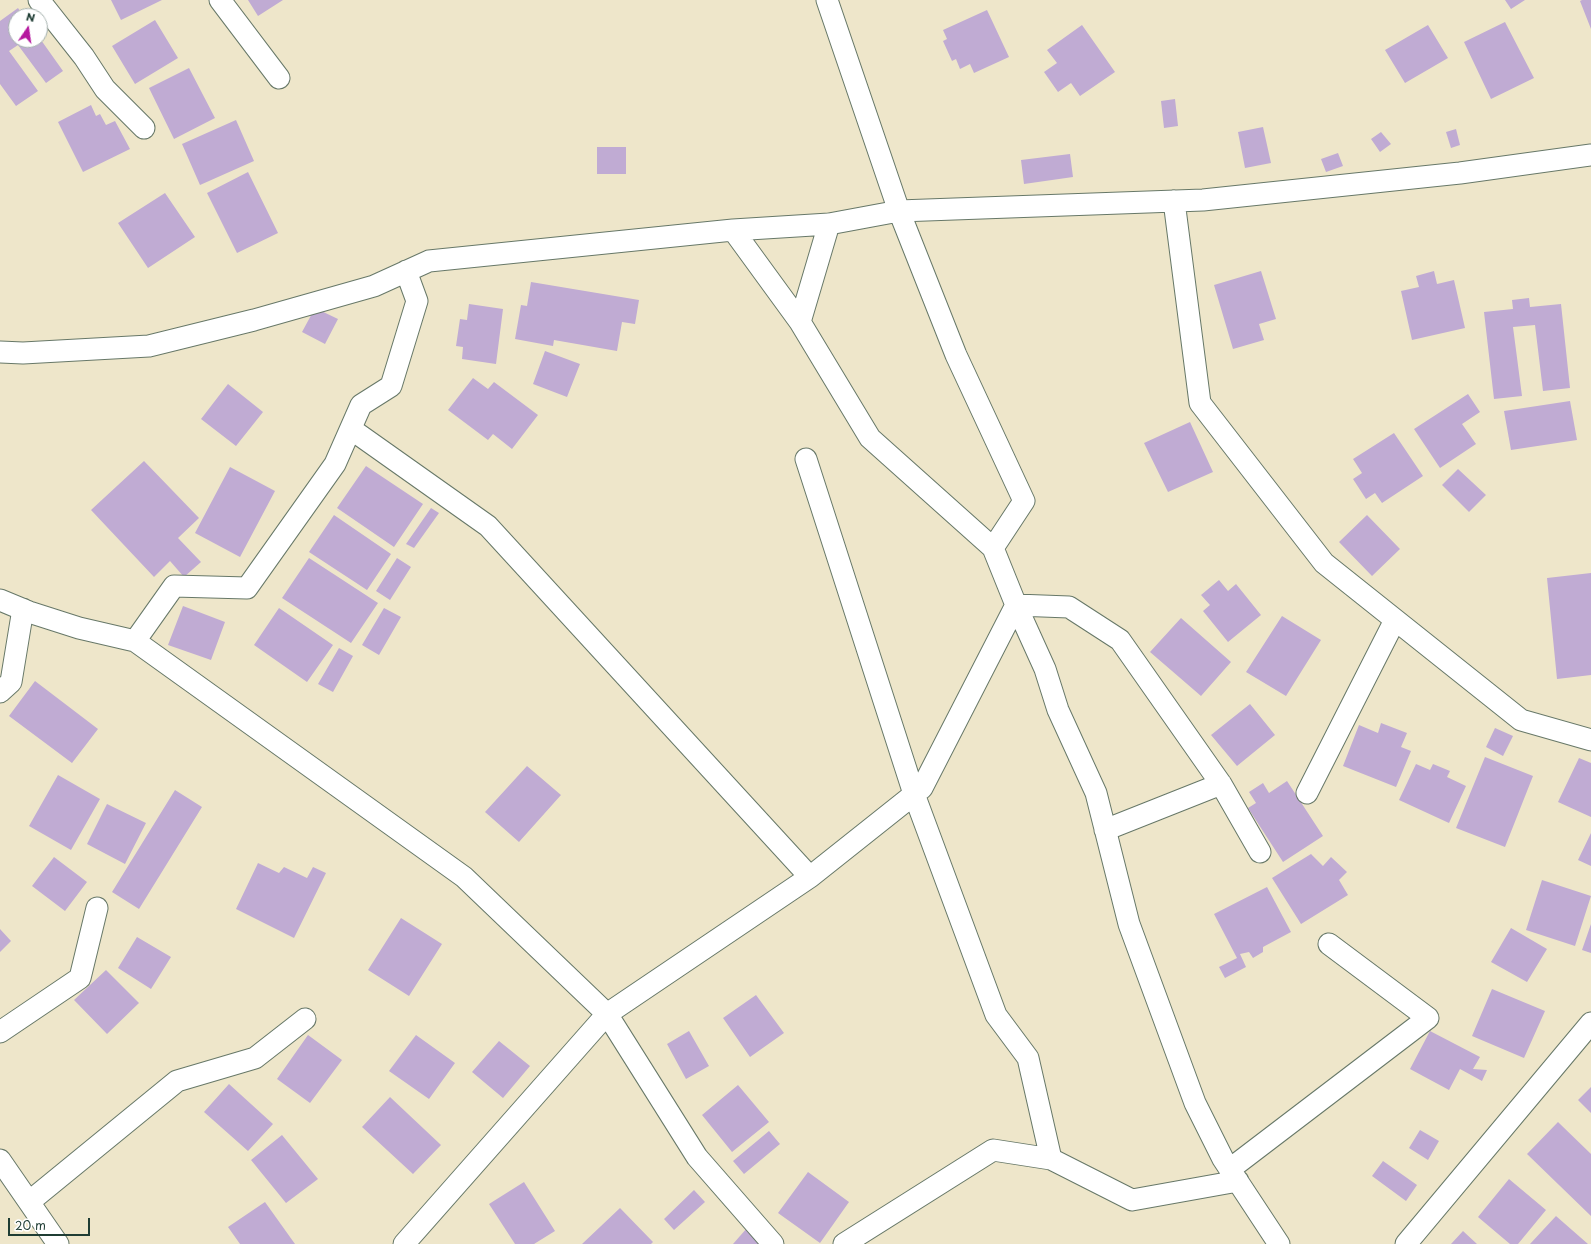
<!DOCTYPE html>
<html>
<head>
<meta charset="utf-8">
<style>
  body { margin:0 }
  #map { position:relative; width:1591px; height:1244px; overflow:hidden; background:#eee6ca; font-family:"Playpen Sans",sans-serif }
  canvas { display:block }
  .north { position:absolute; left:8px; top:8px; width:40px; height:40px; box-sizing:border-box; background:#fff; border:1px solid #a5b1ae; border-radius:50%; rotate:13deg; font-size:11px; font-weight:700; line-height:16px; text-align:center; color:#1f3d34 }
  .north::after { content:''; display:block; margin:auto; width:14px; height:18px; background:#b5179e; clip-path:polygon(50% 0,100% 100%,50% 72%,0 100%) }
  .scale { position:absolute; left:8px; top:1218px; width:82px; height:18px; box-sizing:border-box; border:2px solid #1f3d34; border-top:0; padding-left:5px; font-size:12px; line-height:14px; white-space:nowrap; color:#1f3d34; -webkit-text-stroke:3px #fff; paint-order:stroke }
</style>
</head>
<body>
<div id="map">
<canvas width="1591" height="1244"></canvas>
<div class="north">N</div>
<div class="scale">20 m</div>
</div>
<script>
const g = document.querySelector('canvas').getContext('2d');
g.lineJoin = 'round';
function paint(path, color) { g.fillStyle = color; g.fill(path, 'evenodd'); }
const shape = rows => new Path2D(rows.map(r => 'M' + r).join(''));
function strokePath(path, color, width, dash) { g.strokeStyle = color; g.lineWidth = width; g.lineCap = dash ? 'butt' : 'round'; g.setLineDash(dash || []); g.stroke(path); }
const building = shape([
  [111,0,162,0,121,20],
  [248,0,283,0,258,16],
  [1505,0,1525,0,1511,9],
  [1582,0,1591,0,1591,29,1580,1],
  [18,8,23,16,16,16,16,40,41,40,63,71,46,83,18,45,9,51,38,91,16,106,0,84,0,21],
  [987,10,1009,57,974,73,970,64,960,69,956,59,952,61,943,41,947,39,943,30],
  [155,20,178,58,135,84,112,46],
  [1505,22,1534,78,1491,99,1464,42],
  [1082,25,1115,72,1080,96,1071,83,1058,92,1044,72,1057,63,1047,50],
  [1428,25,1448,58,1405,83,1385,50],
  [189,68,215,118,174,139,149,88],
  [1175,99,1178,126,1164,128,1161,101],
  [91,105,96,116,100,114,106,125,115,121,130,149,83,172,58,122],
  [236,120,254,161,200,185,182,144],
  [1263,127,1271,163,1245,168,1238,132],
  [1456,129,1460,145,1451,148,1446,132],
  [1381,132,1391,144,1380,152,1371,139],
  [597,147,626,147,626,174,597,174],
  [1338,153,1343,166,1326,172,1321,159],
  [1070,154,1073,177,1024,184,1021,160],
  [248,172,278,233,237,253,207,193],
  [165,193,195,237,148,268,118,223],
  [1261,271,1276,319,1259,324,1264,340,1233,349,1214,285],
  [1434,271,1437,284,1454,280,1465,328,1412,340,1401,291,1419,287,1416,276],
  [531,282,639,300,635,324,622,322,617,351,554,340,553,346,515,339,521,305,527,306],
  [1529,298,1530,307,1561,304,1570,388,1543,391,1535,325,1513,327,1522,396,1494,399,1484,312,1513,309,1512,300],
  [469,304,503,309,496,364,462,359,463,347,456,346,460,319,467,320],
  [315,308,338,319,325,344,302,332],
  [545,351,580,364,567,397,533,384],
  [473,378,488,389,494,382,538,415,512,449,493,434,488,440,448,410],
  [228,384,263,412,236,446,201,419],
  [1468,394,1480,412,1462,424,1476,444,1440,468,1414,429],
  [1570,401,1577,440,1511,450,1504,411],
  [1190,422,1213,472,1168,492,1144,443],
  [1394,433,1423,476,1382,503,1375,493,1366,499,1353,479,1362,473,1353,459],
  [144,461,199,518,178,538,201,562,184,577,170,561,154,577,91,510],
  [366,466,423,504,394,547,337,508],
  [230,467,275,491,240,557,195,533],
  [1458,469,1486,495,1469,512,1442,485],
  [431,508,439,513,414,548,406,544],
  [334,515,391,554,367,590,309,552],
  [1367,515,1400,549,1372,576,1339,542],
  [309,558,378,603,351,643,282,598],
  [397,558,411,567,390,600,376,591],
  [1591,573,1591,675,1557,679,1547,578],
  [1219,580,1228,591,1236,584,1261,615,1228,642,1203,611,1210,605,1201,595],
  [183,606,225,622,211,660,168,645],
  [279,608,333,645,307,682,254,645],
  [384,608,401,617,379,655,362,645],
  [1282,616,1321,640,1286,696,1246,672],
  [1181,618,1231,662,1201,696,1150,652],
  [339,648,353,656,333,692,318,684],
  [35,681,98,729,72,763,9,716],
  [1250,704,1275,735,1237,766,1211,735],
  [1381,723,1407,733,1401,747,1411,751,1396,787,1343,766,1359,725,1378,733],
  [1495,728,1513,736,1503,756,1486,747],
  [1485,757,1533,776,1505,847,1456,828],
  [1579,758,1591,763,1591,817,1558,802],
  [1416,764,1430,770,1433,764,1450,771,1447,777,1466,786,1449,823,1399,800],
  [527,766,561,795,519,842,485,812],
  [58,775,100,799,71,850,29,826],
  [1287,781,1323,836,1283,862,1248,808,1256,803,1249,792,1263,783,1269,793],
  [175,790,202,807,139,909,112,892],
  [107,804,146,823,125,864,87,844],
  [1591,833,1591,866,1578,860],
  [1311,854,1323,866,1331,857,1347,872,1339,880,1348,895,1301,924,1272,878],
  [54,857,87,882,65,911,32,886],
  [258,863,279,873,284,867,307,878,313,867,326,873,294,938,236,909],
  [1542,880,1591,896,1575,946,1526,930],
  [1267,887,1291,932,1263,947,1263,952,1253,958,1249,952,1240,954,1246,967,1225,978,1219,967,1237,958,1214,914],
  [401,918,442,944,409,996,368,970],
  [1591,924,1591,953,1582,950],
  [1511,928,1547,949,1527,982,1491,962],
  [0,929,11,941,0,952],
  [137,937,171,957,151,989,118,968],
  [106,970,139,1003,107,1034,74,1000],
  [1492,989,1545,1011,1524,1058,1472,1036],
  [756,995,784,1033,750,1057,723,1018],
  [689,1031,709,1066,686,1079,667,1044],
  [1430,1031,1480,1057,1473,1069,1487,1070,1482,1081,1460,1069,1449,1090,1410,1069],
  [308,1035,342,1060,310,1103,277,1079],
  [416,1035,455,1063,429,1099,389,1071],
  [499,1041,530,1066,503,1098,472,1072],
  [229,1084,273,1124,248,1151,204,1112],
  [738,1085,769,1122,732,1152,702,1115],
  [1591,1087,1591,1113,1578,1100],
  [390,1097,441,1145,413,1174,362,1127],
  [1558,1122,1591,1154,1591,1216,1527,1154],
  [1420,1130,1439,1141,1428,1160,1409,1148],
  [769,1131,780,1144,744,1174,733,1161],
  [282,1135,318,1179,286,1203,251,1160],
  [1383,1161,1417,1185,1406,1201,1372,1176],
  [808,1172,849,1202,820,1243,778,1213],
  [1509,1179,1546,1210,1518,1244,1510,1244,1478,1217],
  [524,1182,555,1231,534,1244,515,1244,489,1204],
  [694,1190,705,1202,674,1230,664,1219],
  [265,1202,295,1244,240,1244,228,1227],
  [620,1208,653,1242,651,1244,582,1244],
  [1556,1216,1588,1244,1530,1244],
  [747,1228,765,1244,733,1244],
  [1463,1231,1477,1244,1451,1244]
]);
const street = shape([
  [39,0,84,57,105,89,144,128],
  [220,0,279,78],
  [827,0,899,211,956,355,1024,501,993,548],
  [1174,201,1200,403,1324,563,1521,720,1591,740],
  [733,230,800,322,870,438,993,548,1016,605,1045,669,1058,710,1096,793,1129,924,1195,1103,1223,1159,1279,1244],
  [800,322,829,224],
  [0,352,23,353,149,346,254,320,374,286,429,261,733,230,829,224,899,211,1203,200,1460,173,1591,155],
  [351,429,488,526,810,877],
  [806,459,914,794,996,1015,1028,1058,1051,1159],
  [0,600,29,612,79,628,135,641,174,586,247,588,335,464,361,405,391,386,417,301,406,271],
  [135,641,464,877,607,1014,697,1157,773,1244],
  [0,692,11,682,23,609],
  [1307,793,1395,620],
  [1105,830,1221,784],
  [0,1032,80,978,97,908],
  [0,1160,58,1244],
  [1230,1169,1428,1018,1329,944],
  [29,1202,177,1081,255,1058,305,1019],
  [404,1244,607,1014,810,877,922,788,1016,605,1069,607,1120,640,1221,784,1260,852],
  [844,1244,993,1150,1051,1159,1132,1200,1238,1181],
  [1406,1244,1591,1023]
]);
paint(building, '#c0abd3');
strokePath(street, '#677868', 23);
strokePath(street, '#fff', 21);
</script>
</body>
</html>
